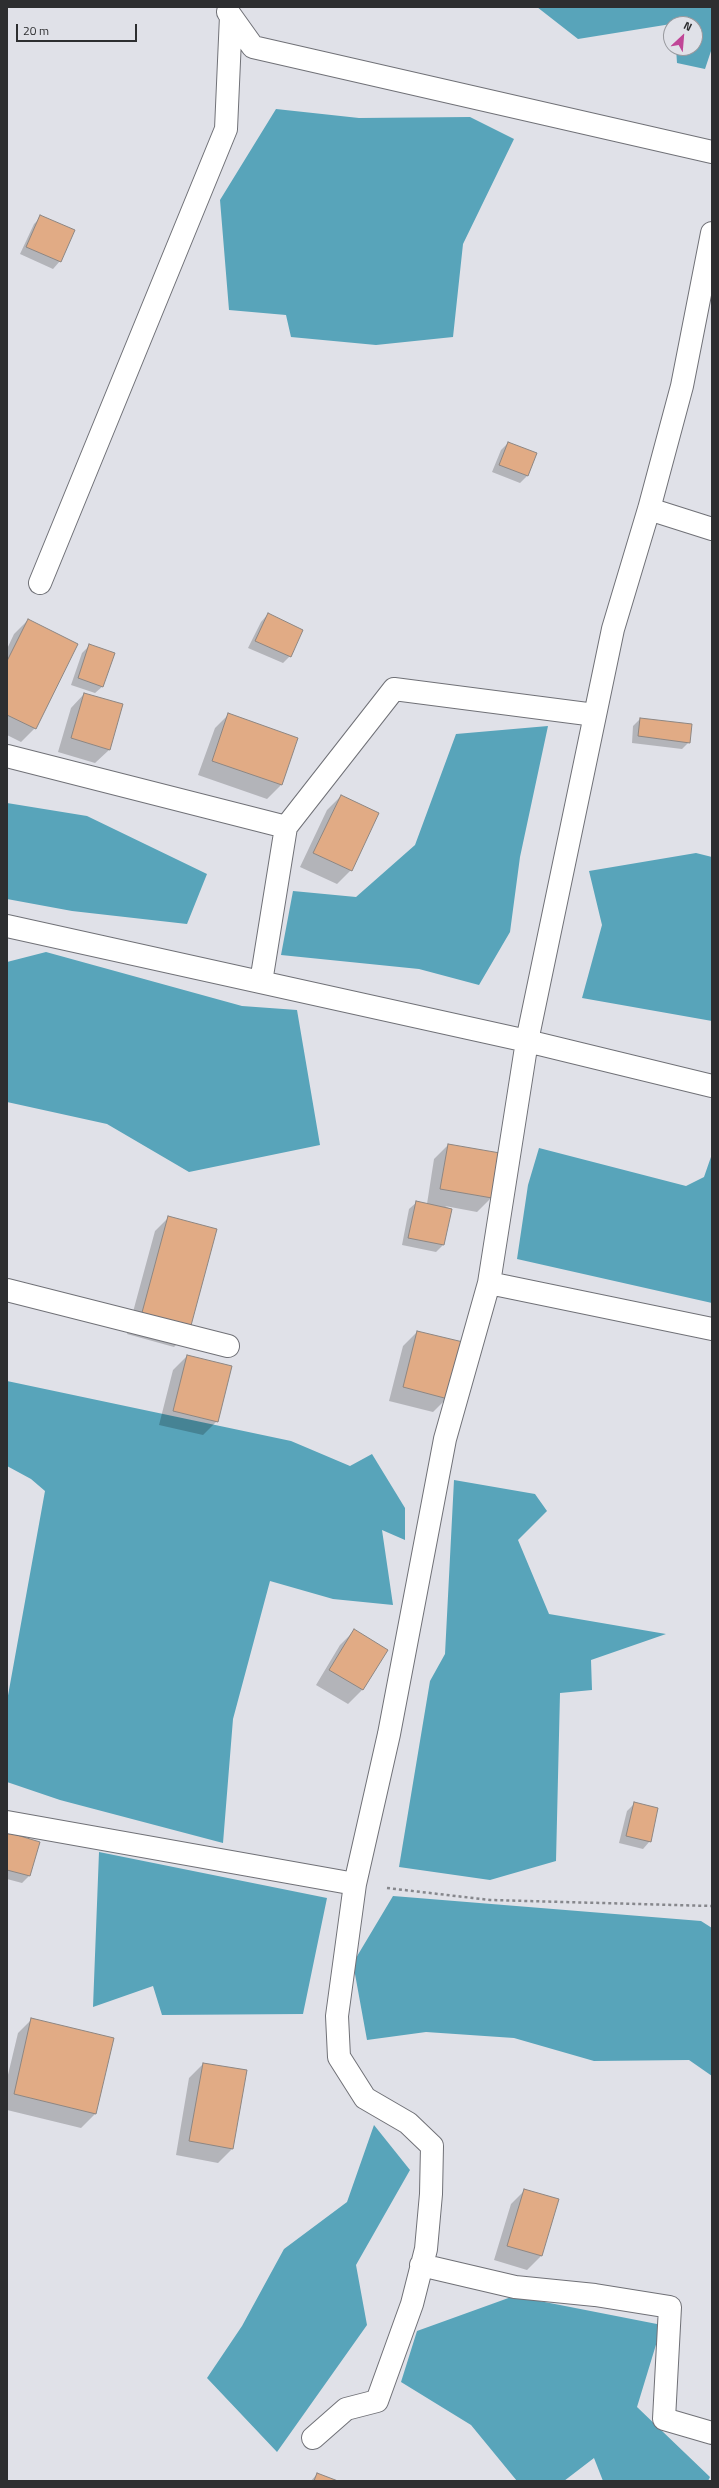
<!DOCTYPE html>
<html>
<head>
<meta charset="utf-8">
<style>
  body { margin:0 }
  #map { position:relative; width:719px; height:2488px; overflow:hidden; background:#e0e1e8; font-family:"Titillium Web",sans-serif }
  canvas { display:block }
  .frame { position:absolute; inset:0; border:8px solid #2d2e30; pointer-events:none }
  .north { position:absolute; left:663px; top:16px; width:40px; height:40px; box-sizing:border-box; background:#e0e1e8; border:1px solid #98999e; border-radius:50%; rotate:26deg; font-size:11px; font-weight:700; line-height:16px; text-align:center; color:#2d2e30 }
  .north::after { content:''; display:block; margin:auto; width:14px; height:18px; background:#c04597; clip-path:polygon(50% 0,100% 100%,50% 72%,0 100%) }
  .scale { position:absolute; left:16px; top:24px; width:121px; height:18px; box-sizing:border-box; border:2px solid #2d2e30; border-top:0; padding-left:5px; font-size:12px; line-height:14px; white-space:nowrap; color:#2d2e30; -webkit-text-stroke:3px #e0e1e8; paint-order:stroke }
</style>
</head>
<body>
<div id="map">
<canvas width="719" height="2488"></canvas>
<div class="frame"></div>
<div class="north">N</div>
<div class="scale">20 m</div>
</div>
<script>
const g = document.querySelector('canvas').getContext('2d');
g.lineJoin = 'round';
function paint(path, color) { g.fillStyle = color; g.fill(path, 'evenodd'); }
const shape = rows => new Path2D(rows.map(r => 'M' + r).join(''));
function strokePath(path, color, width, dash) { g.strokeStyle = color; g.lineWidth = width; g.lineCap = dash ? 'butt' : 'round'; g.setLineDash(dash || []); g.stroke(path); }
const water = shape([
  [537,7,712,7,712,48,705,69,677,63,676,48,695,48,695,24,671,24,578,39],
  [276,109,359,118,470,117,514,139,463,244,453,337,376,345,291,337,286,315,229,310,220,200],
  [548,726,520,857,510,932,479,985,419,969,281,955,293,891,356,897,415,845,456,734],
  [7,803,87,816,207,874,187,924,72,911,7,899],
  [696,853,712,857,712,1021,582,998,602,925,589,871],
  [46,952,242,1006,297,1010,320,1145,189,1172,107,1124,7,1102,7,962],
  [539,1148,686,1186,704,1177,712,1154,712,1303,517,1259,528,1185],
  [7,1381,291,1441,350,1466,372,1454,405,1508,405,1540,382,1530,393,1605,333,1599,270,1581,233,1719,223,1843,60,1800,7,1782,7,1701,45,1491,31,1479,7,1466],
  [454,1480,535,1494,547,1511,518,1540,549,1614,666,1634,591,1660,592,1690,560,1693,556,1861,490,1880,399,1867,430,1681,445,1654],
  [99,1852,327,1898,303,2014,162,2015,153,1986,93,2007],
  [393,1896,701,1921,712,1928,712,2076,689,2060,594,2061,514,2038,426,2032,367,2040,353,1963],
  [374,2125,410,2170,356,2265,367,2325,277,2452,207,2378,242,2326,284,2249,347,2202],
  [514,2296,662,2325,637,2407,710,2477,708,2481,603,2481,594,2458,564,2481,517,2481,471,2425,401,2382,417,2331]
]);
const shadow = shape([
  [41,217,60,261,53,269,20,254,34,224],
  [508,443,527,476,520,483,492,472,501,450],
  [268,614,290,656,283,663,248,648,261,622],
  [28,620,35,728,21,742,7,735,7,649,14,634],
  [89,646,103,686,95,693,71,685,82,653],
  [84,694,109,750,95,763,58,752,71,708],
  [229,714,297,738,281,785,267,799,198,775,215,728],
  [640,719,689,742,682,749,632,743,633,726],
  [341,796,351,870,337,884,300,867,327,810],
  [448,1145,491,1198,477,1212,445,1206,451,1209,443,1245,436,1252,402,1245,409,1209,417,1202,427,1204,434,1159],
  [169,1217,188,1333,174,1347,127,1334,155,1231],
  [417,1332,447,1398,433,1412,389,1401,403,1346],
  [187,1356,217,1421,203,1435,159,1425,173,1370],
  [354,1631,386,1650,362,1690,348,1704,316,1685,340,1645],
  [634,1804,650,1841,643,1849,619,1843,627,1811],
  [7,1833,29,1876,22,1883,7,1879],
  [32,2019,113,2039,95,2114,81,2128,7,2110,7,2079,18,2033],
  [203,2064,245,2071,232,2149,218,2163,176,2155,189,2078],
  [525,2190,541,2256,527,2270,494,2260,511,2204],
  [317,2474,336,2481,311,2481]
]);
const building = shape([
  [40,215,75,230,61,262,26,247,40,215],
  [508,442,537,453,528,476,499,465,508,442],
  [268,613,303,630,291,657,255,641,268,613],
  [28,619,78,644,36,729,7,715,7,661,28,619],
  [89,644,115,653,103,687,78,678,89,644],
  [84,693,123,704,110,750,71,738,84,693],
  [228,713,298,738,282,785,212,761,228,713],
  [640,718,692,724,690,743,638,736,640,718],
  [341,795,379,813,352,871,313,853,341,795],
  [448,1144,500,1153,492,1198,440,1189,448,1144],
  [416,1201,452,1209,444,1245,408,1238,416,1201],
  [168,1216,217,1229,189,1333,140,1320,168,1216],
  [417,1331,463,1342,448,1399,403,1387,417,1331],
  [187,1355,232,1366,218,1422,173,1411,187,1355],
  [354,1629,388,1650,363,1690,329,1670,354,1629],
  [634,1802,658,1808,651,1842,626,1836,634,1802],
  [7,1832,40,1842,30,1876,7,1870,7,1832],
  [31,2018,114,2038,96,2114,14,2094,31,2018],
  [203,2063,247,2070,233,2149,189,2141,203,2063],
  [524,2189,559,2199,542,2256,507,2246,524,2189],
  [317,2473,338,2481,314,2481,317,2473]
]);
const path = shape([
  [387,1888,490,1900,712,1906]
]);
const street = shape([
  [228,12,253,47,712,152],
  [712,233,682,386,649,509,613,629,527,1041,489,1283,712,1329],
  [649,509,712,529],
  [40,583,226,129,231,16],
  [7,756,286,827],
  [7,926,527,1041,712,1086],
  [261,982,286,827,394,689,595,715],
  [7,1290,228,1346],
  [7,1822,355,1884,389,1734,445,1439,489,1283],
  [421,2265,515,2287,595,2295,670,2307,664,2419,712,2433],
  [313,2438,346,2409,377,2401,412,2304,426,2249,431,2194,432,2146,408,2123,365,2098,339,2057,337,2016,355,1884]
]);
paint(water, '#58a4ba');
paint(shadow, '#0003');
paint(building, '#e1ab85');
strokePath(building, '#8d8682', 1);
strokePath(street, '#707177', 24);
strokePath(path, '#86878c', 2.5, [3, 3]);
strokePath(street, '#fff', 22);
</script>
</body>
</html>
